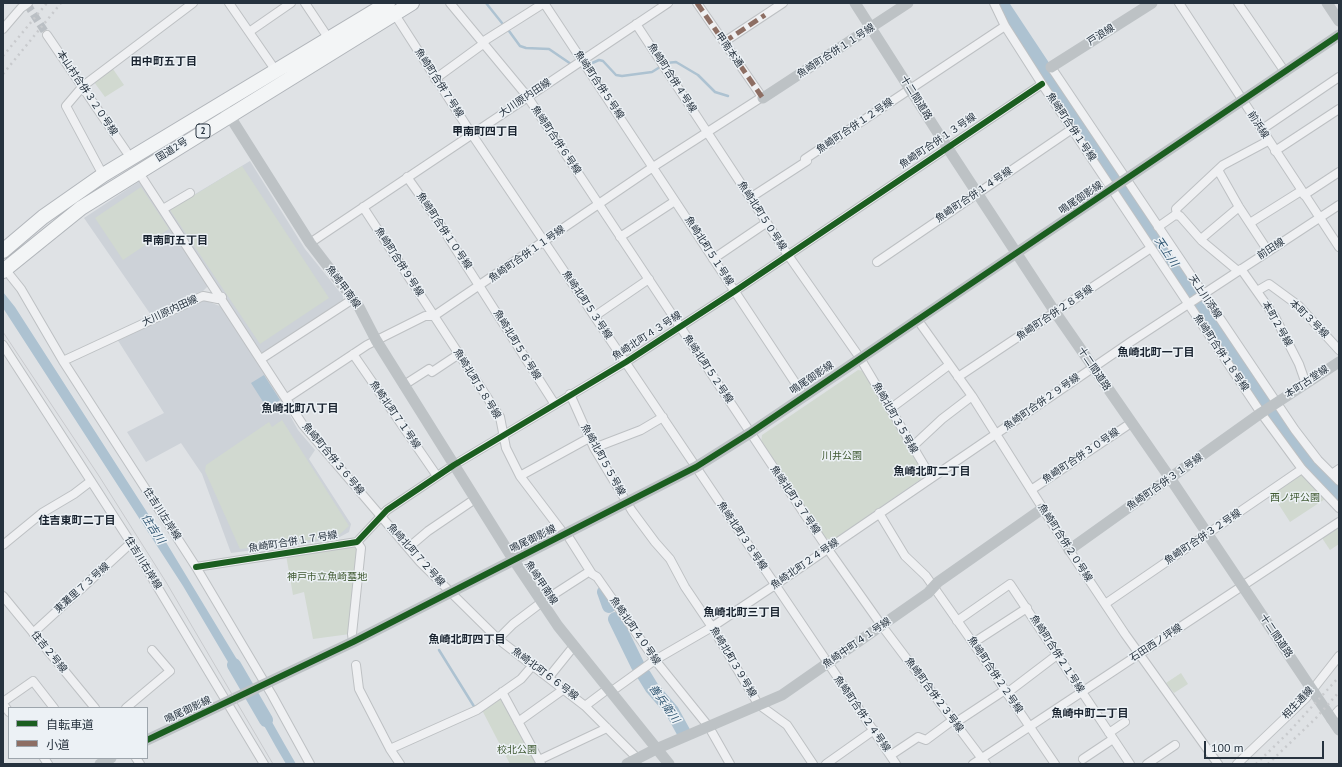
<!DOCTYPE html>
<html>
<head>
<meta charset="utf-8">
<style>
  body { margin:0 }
  #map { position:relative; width:1342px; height:767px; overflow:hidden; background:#dfe2e5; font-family:"PT Sans","Noto Sans JP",sans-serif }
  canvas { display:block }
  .frame { position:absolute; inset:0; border:4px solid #26323e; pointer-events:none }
  .legend { position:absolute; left:8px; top:707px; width:140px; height:52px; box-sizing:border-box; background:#ecf1f5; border:1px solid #9da5ac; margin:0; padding:5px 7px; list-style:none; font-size:12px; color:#26323e }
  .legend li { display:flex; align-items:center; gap:8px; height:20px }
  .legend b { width:20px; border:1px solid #9da5ac }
  .scale { position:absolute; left:1204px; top:741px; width:120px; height:18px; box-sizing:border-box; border:2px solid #26323e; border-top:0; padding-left:5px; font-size:12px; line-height:14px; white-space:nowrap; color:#26323e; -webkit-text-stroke:3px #ecf1f5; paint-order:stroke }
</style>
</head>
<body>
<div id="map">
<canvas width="1342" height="767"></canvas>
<div class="frame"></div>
<ul class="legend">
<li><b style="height:5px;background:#1b5e20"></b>自転車道</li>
<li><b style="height:5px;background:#8d6e63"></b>小道</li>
</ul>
<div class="scale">100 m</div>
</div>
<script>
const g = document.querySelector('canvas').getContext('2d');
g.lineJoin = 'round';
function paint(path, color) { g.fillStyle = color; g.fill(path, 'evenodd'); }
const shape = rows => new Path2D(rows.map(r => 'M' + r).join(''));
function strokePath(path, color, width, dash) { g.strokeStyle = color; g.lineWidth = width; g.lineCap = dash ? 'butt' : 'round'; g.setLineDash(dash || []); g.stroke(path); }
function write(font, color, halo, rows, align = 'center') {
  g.font = font + ' "PT Sans","Noto Sans JP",sans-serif'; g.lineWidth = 3; g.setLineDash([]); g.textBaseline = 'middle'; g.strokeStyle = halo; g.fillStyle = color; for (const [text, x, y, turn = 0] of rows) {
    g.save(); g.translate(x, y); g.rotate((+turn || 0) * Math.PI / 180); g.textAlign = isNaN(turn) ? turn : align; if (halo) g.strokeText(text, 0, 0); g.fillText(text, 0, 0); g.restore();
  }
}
const built = shape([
  [250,161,305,249,343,296,343,302,265,352,261,352,167,211],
  [141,180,209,285,203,291,151,315,84,218],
  [204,300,225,308,267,374,298,430,315,450,309,459,351,524,349,532,336,539,231,553,202,474,181,443,146,462,127,432,164,413,117,339]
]);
const green = shape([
  [113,69,124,85,105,97,94,82],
  [242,166,329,298,260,344,170,210],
  [141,187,169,229,123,260,95,218],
  [858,370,864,371,923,473,921,479,833,540,825,538,761,443,762,435],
  [282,420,349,526,340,534,334,537,240,549,205,471,206,465,269,422,272,427],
  [1300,475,1304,476,1325,499,1290,522,1272,494],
  [1339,527,1339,544,1330,550,1322,538],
  [354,546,358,550,350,634,313,639,304,592,293,595,286,555],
  [1181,673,1188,684,1174,693,1166,683],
  [498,699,504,700,539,764,510,764,482,710]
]);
const water = shape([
  [3,292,15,307,161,534,250,681,246,680,241,684,183,586,3,308],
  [264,375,280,400,267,408,251,383],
  [259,699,285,745,296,764,286,764,276,747,252,704,257,703]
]);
const stream = shape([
  [486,3,502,23],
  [509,31,520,46,526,48,549,49,571,64],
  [666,63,676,62,698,75,715,92,728,96],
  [590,64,599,60,603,61,616,75,622,76,652,72,660,67],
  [439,650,475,708]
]);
const river = shape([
  [1001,3,1288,436,1315,469,1339,494],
  [604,592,609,606],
  [615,619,638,666],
  [234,665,266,720],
  [644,675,652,688,672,711,684,733]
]);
const streetTunnel = shape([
  [27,4,47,35]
]);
const street = shape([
  [229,3,276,71],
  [305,3,329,39],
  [450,3,527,96,827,548,882,626,986,764],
  [544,3,804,396],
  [994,3,1005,26,1042,84,1261,413,1302,469,1339,508],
  [1179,3,1339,247],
  [1238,3,1285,72],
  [392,10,471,133,896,764],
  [636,24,788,255,860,358,931,477],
  [3,29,21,8,28,3],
  [249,32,291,3],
  [47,35,126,151],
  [724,42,783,3],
  [1051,67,1295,430,1318,460,1339,481],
  [435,79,483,44,484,41,544,3],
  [1261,130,1339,77],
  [1275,151,1339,109],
  [805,159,1005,26],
  [1218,170,1239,207,1268,251],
  [103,175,66,106,83,86,193,3],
  [407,177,434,215,554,403],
  [143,179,303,425,420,562,498,639,585,706,638,759],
  [1304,195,1339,172],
  [750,198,807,161],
  [363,207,500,417,506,448,520,476,564,534],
  [163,209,190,193],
  [1177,215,1176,209,1223,165,1268,141],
  [1250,223,1301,191],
  [1158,227,1175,215,1180,216,1202,241,1238,271],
  [620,237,675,201],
  [1201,239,1239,207],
  [310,243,668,3],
  [713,259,766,223],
  [877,262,1072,129],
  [5,269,21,289,63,361,196,567,272,695,310,764],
  [1241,269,1275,317,1299,364,1306,384],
  [1257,291,1269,284,1299,306,1339,350],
  [595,316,649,279],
  [917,319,972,396,1069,550,1125,634,1218,764],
  [3,345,131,543,264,764],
  [353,354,437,476],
  [261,359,353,299],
  [63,361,203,296,218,299,222,297],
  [958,377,1151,248],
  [404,385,429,369,432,372,459,354],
  [570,394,594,448,632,511,655,542,670,559,685,587,712,627,758,704,787,725,813,764],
  [287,398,367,345,425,316,434,316,653,167,762,97,697,3],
  [890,409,949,365],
  [912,447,942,419,972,396],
  [594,448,641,430,663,417],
  [1332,474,1339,469],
  [520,476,589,438],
  [1031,490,1131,423],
  [879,513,905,556,926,576,973,643,1055,764],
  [566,533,592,574,597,577,655,660,709,727,730,764],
  [3,545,42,513,74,494,91,481],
  [408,548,428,531,475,499],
  [196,567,357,542,387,510,454,465,626,362,735,291,1042,84],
  [3,596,95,708],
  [1105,604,1302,469],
  [957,621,1010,584,1130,764],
  [33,633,131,543],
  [498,639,513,624,542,602,590,571],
  [353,642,352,634,361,548,357,542],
  [973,643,1027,608],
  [356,665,359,689,390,749,400,764],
  [549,677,574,646],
  [612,691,655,660,712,627,775,585,1132,341,1339,205],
  [502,692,541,764],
  [1007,693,1057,655],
  [3,702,33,681,54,708],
  [3,704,9,712],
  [585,706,609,688],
  [126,708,170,671,152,650],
  [1331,719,1339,710],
  [518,722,564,689],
  [955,723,1005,690],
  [1109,733,1125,722],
  [390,749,477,710,521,679,533,665],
  [891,755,918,737,926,740,953,720],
  [44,758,48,764],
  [136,758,140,764],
  [1083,759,1113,739],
  [539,760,607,728],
  [826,764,874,730],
  [973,764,1339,522],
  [1147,764,1175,745],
  [1237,764,1306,698,1339,656]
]);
const secondary = shape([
  [855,3,947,147,1055,312,1170,478,1339,730],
  [1327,3,1339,21],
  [1051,67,1152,3],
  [763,98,908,3],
  [222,104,310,243,359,307,376,340,513,559,558,626,669,764],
  [1069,550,1261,413,1339,362],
  [147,740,353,642,696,467,750,433,1339,35],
  [100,764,111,758],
  [627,764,656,749,782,695,928,593,938,582,1042,509]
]);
const highway = shape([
  [3,251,43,217,103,175,388,3],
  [3,271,81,208,412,3]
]);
const tram = shape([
  [3,332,99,476,166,582,273,764]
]);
const rail = shape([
  [3,56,47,3],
  [3,74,61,3],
  [1256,764,1287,734,1339,677],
  [1268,764,1316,718,1339,692]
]);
const quiet = shape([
  [697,3,762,97],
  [724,42,765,15]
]);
const cycleway = shape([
  [196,567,357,542,387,510,454,465,626,362,735,291,1042,84],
  [147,740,353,642,696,467,750,433,1339,35]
]);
const shields = [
  [203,131,14]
];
const shieldNames = [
  ["2",203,131]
];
const streetNames = [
  ["戸浪線",1101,35,-33],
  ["甲南本通",729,50,55],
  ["魚崎町合併１１号線",836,51,-33],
  ["魚崎町合併４号線",672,78,57],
  ["魚崎町合併７号線",439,83,57],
  ["魚崎町合併５号線",599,85,56],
  ["本山村合併３２０号線",87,93,56],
  ["大川原内田線",525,98,-34],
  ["十二間道路",916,98,58],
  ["前浜線",1258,125,57],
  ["魚崎町合併１２号線",855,126,-34],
  ["魚崎町合併１号線",1071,127,56],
  ["魚崎町合併６号線",556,140,56],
  ["魚崎町合併１３号線",938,141,-34],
  ["国道2号",172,150,-32],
  ["魚崎町合併１４号線",974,195,-34],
  ["鳴尾御影線",1081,198,-34],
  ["魚崎北町５０号線",762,216,57],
  ["魚崎町合併１０号線",444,231,56],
  ["前田線",1271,249,-33],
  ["魚崎北町５１号線",709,251,57],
  ["魚崎町合併１１号線",527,254,-35],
  ["魚崎町合併９号線",399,262,57],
  ["魚崎甲南線",343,287,53],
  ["天上川添線",1205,297,56],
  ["魚崎北町５３号線",587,305,56],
  ["大川原内田線",170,311,-25],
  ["魚崎町合併２８号線",1055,313,-34],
  ["本町３号線",1309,319,44],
  ["本町２号線",1277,324,60],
  ["魚崎北町４３号線",647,336,-33],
  ["魚崎北町５６号線",517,345,58],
  ["魚崎町合併１８号線",1221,353,56],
  ["魚崎北町５２号線",708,369,56],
  ["十二間道路",1094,369,56],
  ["鳴尾御影線",812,378,-34],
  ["本町古堂線",1307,382,-34],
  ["魚崎北町５８号線",477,384,58],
  ["魚崎町合併２９号線",1042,402,-35],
  ["魚崎北町７１号線",395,415,55],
  ["魚崎北町３５号線",895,418,60],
  ["魚崎町合併３０号線",1081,456,-34],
  ["魚崎町合併３６号線",333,459,50],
  ["魚崎北町５５号線",603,460,61],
  ["魚崎町合併３１号線",1165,482,-35],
  ["魚崎北町３７号線",795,500,56],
  ["住吉川左岸線",162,514,57],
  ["魚崎北町３８号線",742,536,56],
  ["魚崎町合併３２号線",1203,537,-34],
  ["鳴尾御影線",533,539,-26],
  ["魚崎町合併１７号線",293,542,-9],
  ["魚崎町合併２０号線",1065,543,57],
  ["魚崎北町７２号線",416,555,48],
  ["住吉川右岸線",143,563,58],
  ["魚崎北町２４号線",805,564,-35],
  ["魚崎甲南線",541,583,56],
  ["東灘里７３号線",82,588,-42],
  ["魚崎北町４０号線",635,631,55],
  ["十二間道路",1276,636,56],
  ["魚崎中町４１号線",857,643,-35],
  ["石田西ノ坪線",1156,643,-33],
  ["住吉２号線",49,652,51],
  ["魚崎町合併２１号線",1057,654,57],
  ["魚崎北町３９号線",733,662,59],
  ["魚崎北町６６号線",545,674,37],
  ["魚崎町合併２２号線",995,675,56],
  ["魚崎町合併２３号線",934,695,53],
  ["相生通線",1298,703,-47],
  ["鳴尾御影線",188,710,-25],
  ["魚崎町合併２４号線",862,714,55]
];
const parkNames = [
  ["川井公園",842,456],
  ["西ノ坪公園",1295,498],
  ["神戸市立魚崎墓地",327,577],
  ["校北公園",517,750]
];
const neighbourhoodNames = [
  ["田中町五丁目",164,62],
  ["甲南町四丁目",485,132],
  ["甲南町五丁目",175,241],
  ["魚崎北町一丁目",1156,353],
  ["魚崎北町八丁目",300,409],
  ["魚崎北町二丁目",932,472],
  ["住吉東町二丁目",77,521],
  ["魚崎北町三丁目",742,613],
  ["魚崎北町四丁目",467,640],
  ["魚崎中町二丁目",1090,714]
];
const waterNames = [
  ["天上川",1166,252,56],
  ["住吉川",153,529,57],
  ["善兵衛川",664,704,55]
];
paint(built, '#cdd2d8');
paint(green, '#d1d9d0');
paint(water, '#adc2d1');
strokePath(stream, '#adc2d1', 2.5);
strokePath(river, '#adc2d1', 14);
strokePath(streetTunnel, '#babfc4', 8, [8, 4]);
strokePath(street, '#bdc0c3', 10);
strokePath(highway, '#b1b5ba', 16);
strokePath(street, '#eff0f2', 8);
strokePath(secondary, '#bdc2c5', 11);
strokePath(highway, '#f3f5f6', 14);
strokePath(tram, '#c8cacd', 1);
strokePath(rail, '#c8cacd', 2.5, [2, 4]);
strokePath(quiet, '#8d6e63', 5, [10, 5]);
strokePath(cycleway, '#1b5e20', 6);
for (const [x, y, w] of shields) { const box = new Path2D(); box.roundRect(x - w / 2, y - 7, w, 14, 3); g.fillStyle = '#ecf1f5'; g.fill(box); strokePath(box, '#26323e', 1); }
write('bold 9px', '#26323e', null, shieldNames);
write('10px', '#26323e', '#ecf1f5', streetNames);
write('10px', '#405a33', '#ecf1f5', parkNames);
write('bold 11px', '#19232f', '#ecf1f5', neighbourhoodNames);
write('italic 11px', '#305672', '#ecf1f5', waterNames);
</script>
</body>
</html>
